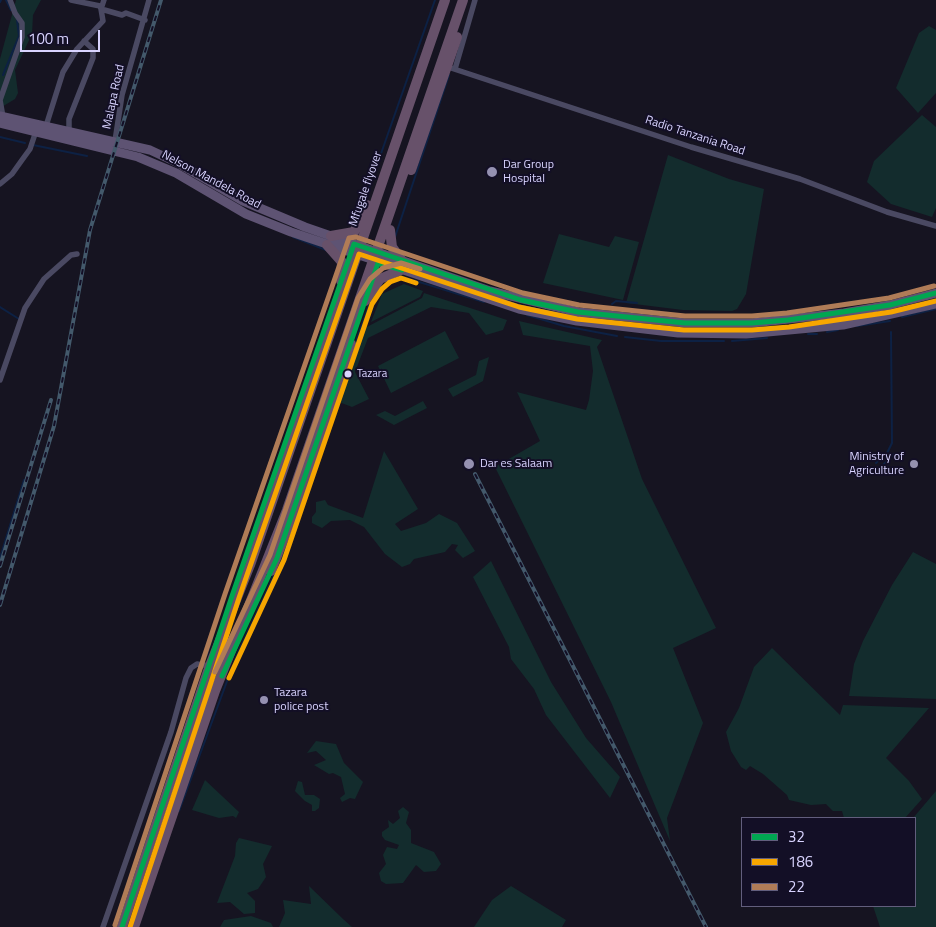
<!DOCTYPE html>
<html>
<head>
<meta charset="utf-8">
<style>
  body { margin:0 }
  #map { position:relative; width:936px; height:927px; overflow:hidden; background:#161421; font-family:"Titillium Web",sans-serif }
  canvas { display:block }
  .legend { position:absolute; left:741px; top:817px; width:175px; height:90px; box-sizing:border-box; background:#130f26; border:1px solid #625e7d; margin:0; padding:6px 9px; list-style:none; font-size:15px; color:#d9d4ff }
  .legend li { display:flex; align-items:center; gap:10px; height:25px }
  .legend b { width:25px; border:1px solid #625e7d }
  .scale { position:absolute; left:20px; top:30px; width:80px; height:22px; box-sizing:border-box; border:2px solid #d9d4ff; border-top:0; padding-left:6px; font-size:15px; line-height:18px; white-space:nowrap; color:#d9d4ff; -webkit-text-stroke:4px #130f26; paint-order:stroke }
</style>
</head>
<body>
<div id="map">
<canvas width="936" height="927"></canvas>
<ul class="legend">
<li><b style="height:6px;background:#00a651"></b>32</li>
<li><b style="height:6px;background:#f7a600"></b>186</li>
<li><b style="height:6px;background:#b07c57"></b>22</li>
</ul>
<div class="scale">100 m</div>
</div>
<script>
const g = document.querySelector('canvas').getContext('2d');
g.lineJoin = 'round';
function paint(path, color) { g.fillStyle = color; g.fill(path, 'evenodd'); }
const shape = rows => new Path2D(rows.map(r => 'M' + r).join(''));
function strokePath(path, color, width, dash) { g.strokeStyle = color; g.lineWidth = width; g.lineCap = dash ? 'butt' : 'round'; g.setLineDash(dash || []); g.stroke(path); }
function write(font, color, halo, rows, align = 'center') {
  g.font = font + ' "Titillium Web",sans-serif'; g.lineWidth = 4; g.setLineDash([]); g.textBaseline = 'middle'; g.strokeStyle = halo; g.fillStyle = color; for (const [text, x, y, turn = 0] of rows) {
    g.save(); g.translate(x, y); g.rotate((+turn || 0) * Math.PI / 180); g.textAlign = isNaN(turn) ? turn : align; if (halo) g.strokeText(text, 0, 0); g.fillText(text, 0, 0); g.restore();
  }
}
const green = shape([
  [16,0,41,0,33,15,32,34,15,70,18,93,15,99,0,108,0,59],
  [929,26,936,30,936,93,918,113,896,88,919,33],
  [922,115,936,127,936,208,932,217,891,204,867,182,874,161],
  [668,155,729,179,764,189,746,294,737,309,732,311,683,310,626,303],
  [559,234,609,247,615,236,639,242,623,300,543,283],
  [404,284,423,291,420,297,371,322,382,294],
  [424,293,507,320,503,330,486,335,469,313,431,307,368,338,355,372,369,399,352,407,339,402,363,329,422,298],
  [519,321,602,340,597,347,642,479,716,628,673,648,703,723,667,818,670,841,611,702,495,467,540,441,517,392,586,410,589,400,593,371,590,346,523,335],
  [445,331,459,358,391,393,378,366],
  [489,357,483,381,453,397,448,389,476,375,479,361],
  [423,401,427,408,394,425,376,415,385,411,395,416],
  [384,451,418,509,395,524,401,531,426,523,439,514,457,523,475,551,463,558,455,550,458,545,452,544,445,552,414,559,410,564,402,567,385,554,364,527,350,520,331,521,322,528,312,523,312,517,316,512,316,502,325,500,328,505,363,518],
  [913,552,936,564,936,699,849,696,854,664,863,641,892,585],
  [491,561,551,682,586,738,620,777,610,798,546,715,534,689,511,659,509,647,473,577],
  [772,648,840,715,843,705,929,708,886,758,909,781,922,799,905,818,844,818,842,811,833,811,826,804,811,805,789,800,787,795,763,774,750,766,746,770,741,767,731,751,726,732,739,708,754,667],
  [316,741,336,744,344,763,363,782,355,799,350,798,342,802,340,798,345,794,341,777,333,773,329,774,314,765,326,760,316,751,307,753],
  [205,780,239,812,236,818,233,816,219,818,192,810],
  [298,781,302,782,305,795,314,795,320,799,319,808,315,811,312,811,312,805,305,801,295,791],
  [936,791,936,927,880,927,873,906,915,906,913,818],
  [403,807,409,812,406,823,411,830,411,843,434,852,441,864,436,871,424,872,416,865,403,883,386,884,381,881,379,873,386,864,383,855,387,847,397,849,399,845,385,840,382,836,382,832,389,827,388,820,393,824,400,818,398,811],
  [239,838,272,846,263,864,266,877,258,889,247,893,255,901,255,913,244,914,230,902,217,903,235,856,236,843],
  [309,886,343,919,352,927,279,927,285,913,283,900,311,904],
  [511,886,566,920,562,927,474,927,492,900],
  [251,916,271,923,273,927,220,927,224,920]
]);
const stream = shape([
  [6,0,11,10],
  [0,2,1,0],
  [3,75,19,36,17,20],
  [0,137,25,143],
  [33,145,87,156],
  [364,202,435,0],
  [293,237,326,250],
  [395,237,449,75],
  [400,276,484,302],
  [612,304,616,301,637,303],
  [0,307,19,319],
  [527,315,564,326,617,336],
  [902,317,936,309],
  [857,326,890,321],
  [827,332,838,330],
  [808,334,817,334],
  [625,337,661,341,724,341],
  [732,341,767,338],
  [355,344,370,302],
  [876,463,887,453,892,443,891,332],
  [880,468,894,454,897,454],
  [0,558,24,480],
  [279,564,287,545],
  [207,655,213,635],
  [195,689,199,677],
  [179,811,236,657,275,573],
  [115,927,158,805]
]);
const street = shape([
  [71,0,100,6,101,9,122,15,126,13,145,20],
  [448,67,691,147,800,179,887,212,936,226],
  [455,69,475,0],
  [0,100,22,37,22,23,15,13,10,0],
  [0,100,3,117],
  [46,126,63,72,77,49,103,21,101,9,104,0],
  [69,131,69,119,93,58,93,49,84,41],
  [115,141,122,95,149,0],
  [0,184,12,174,22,160,30,149,36,131],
  [0,380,25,308,44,279,71,255,77,254],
  [103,927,171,732,186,678,191,668,197,664,210,666]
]);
const primary = shape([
  [0,116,150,150,178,163,243,201,305,227,490,291,578,312,685,323,752,323,844,313,890,305,936,293],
  [0,123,138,157,176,173,246,214,291,232,519,309,577,321,678,333,746,334,843,325,936,304]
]);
const highway = shape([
  [411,170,457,37],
  [390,230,392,247,403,262],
  [331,236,354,232,367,205],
  [327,245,342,262,341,281],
  [365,301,380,279,401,270],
  [271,571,294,512,351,344],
  [122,927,209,668,250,565,445,0],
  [134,927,215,691,287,510,463,0]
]);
const rail = shape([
  [475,474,706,927],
  [0,566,51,400],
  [0,605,54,426,90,230,161,0]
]);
const bus1 = shape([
  [222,676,277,558,378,263,402,270],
  [122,927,232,596,354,244,521,300,578,312,685,323,752,323,788,320,890,305,936,293]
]);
const bus2 = shape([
  [229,678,284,560,372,304,382,289,390,282,401,278,416,283],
  [130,927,239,598,359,254,519,307,577,319,684,330,752,330,789,327,891,312,936,301]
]);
const bus3 = shape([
  [215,672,270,555,358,298,370,279,383,268,401,263,420,269],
  [115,925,225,594,349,238,356,237,523,293,579,305,685,316,752,316,787,313,889,298,934,286]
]);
const markers = [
  [492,172,6,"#9591b1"],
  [348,374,4.5,"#d9d4ff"],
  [469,464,6,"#9591b1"],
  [914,464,5,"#9591b1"],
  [264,700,5,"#9591b1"]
];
const busNames = [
  ["Tazara",357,374]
];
const streetNames = [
  ["Malapa Road",114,97,-78],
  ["Radio Tanzania Road",695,136,18],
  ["Nelson Mandela Road",211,180,28],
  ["Mfugale flyover",366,189,-71]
];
const poiNames = [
  ["Dar Group",503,165],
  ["Hospital",503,179],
  ["Ministry of",904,457,"right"],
  ["Agriculture",904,471,"right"],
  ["Dar es Salaam",480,464],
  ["Tazara",274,693],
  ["police post",274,707]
];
paint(green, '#132c2d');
strokePath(stream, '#0d2144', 2);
strokePath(street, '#4a4962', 5.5);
strokePath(primary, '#5e5373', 9);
strokePath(highway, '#67516a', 10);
strokePath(rail, '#43596b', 4);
strokePath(rail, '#130f26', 2, [5.5]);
strokePath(bus1, '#00a651', 5);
strokePath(bus2, '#f7a600', 5);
strokePath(bus3, '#b07c57', 5);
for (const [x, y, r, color] of markers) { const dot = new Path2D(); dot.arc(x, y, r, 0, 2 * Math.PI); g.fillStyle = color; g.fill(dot); strokePath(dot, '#130f26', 2); }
write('11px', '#d9d4ff', '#130f26', busNames, 'left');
write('12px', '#d9d4ff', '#130f26', streetNames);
write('12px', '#d9d4ff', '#130f26', poiNames, 'left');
</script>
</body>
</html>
